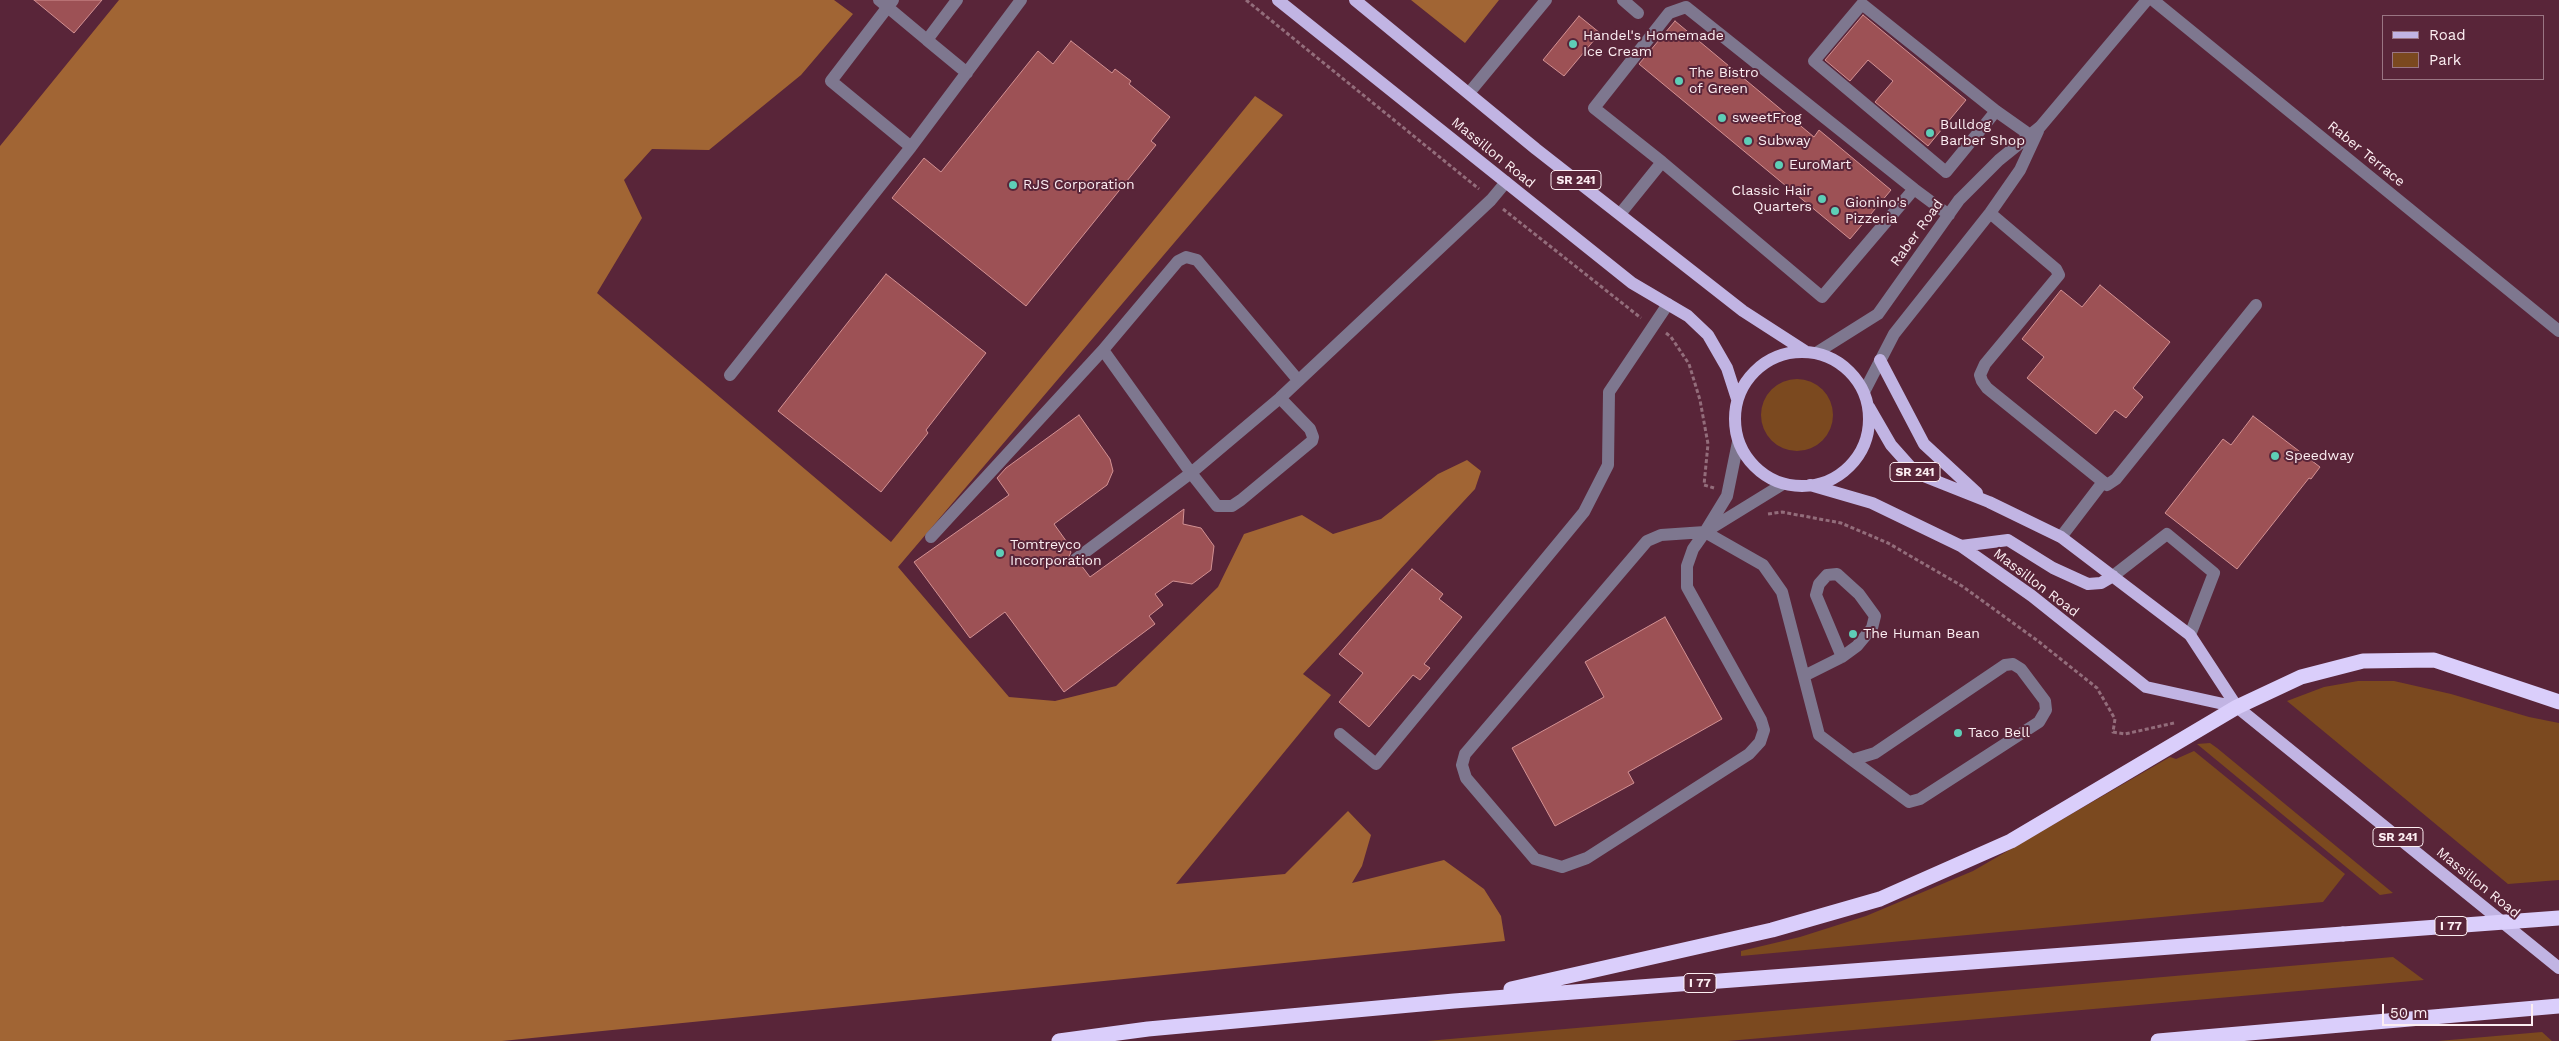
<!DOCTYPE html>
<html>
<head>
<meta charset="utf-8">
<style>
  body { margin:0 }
  #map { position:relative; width:2559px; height:1041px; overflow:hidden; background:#592539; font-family:"Work Sans",sans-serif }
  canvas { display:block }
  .legend { position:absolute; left:2382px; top:15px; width:162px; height:65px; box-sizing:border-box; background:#592539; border:1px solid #9a7583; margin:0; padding:6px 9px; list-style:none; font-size:15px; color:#fceef2 }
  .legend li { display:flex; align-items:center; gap:10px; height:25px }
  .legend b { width:25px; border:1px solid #9a7583 }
  .scale { position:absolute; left:2382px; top:1004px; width:151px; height:22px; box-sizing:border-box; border:2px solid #fceef2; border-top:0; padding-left:6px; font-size:15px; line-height:18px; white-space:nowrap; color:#fceef2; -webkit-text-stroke:4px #592539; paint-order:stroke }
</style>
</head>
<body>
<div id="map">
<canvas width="2559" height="1041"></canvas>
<ul class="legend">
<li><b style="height:6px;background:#c1b4e3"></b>Road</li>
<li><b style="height:14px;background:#7b491f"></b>Park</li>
</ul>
<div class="scale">50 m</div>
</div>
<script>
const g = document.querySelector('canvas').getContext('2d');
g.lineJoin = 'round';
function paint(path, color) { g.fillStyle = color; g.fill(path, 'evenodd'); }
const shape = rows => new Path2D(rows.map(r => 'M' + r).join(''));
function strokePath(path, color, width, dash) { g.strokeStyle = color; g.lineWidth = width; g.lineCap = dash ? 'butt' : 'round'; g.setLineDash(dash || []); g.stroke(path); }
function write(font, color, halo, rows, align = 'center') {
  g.font = font + ' "Work Sans",sans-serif'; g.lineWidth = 4; g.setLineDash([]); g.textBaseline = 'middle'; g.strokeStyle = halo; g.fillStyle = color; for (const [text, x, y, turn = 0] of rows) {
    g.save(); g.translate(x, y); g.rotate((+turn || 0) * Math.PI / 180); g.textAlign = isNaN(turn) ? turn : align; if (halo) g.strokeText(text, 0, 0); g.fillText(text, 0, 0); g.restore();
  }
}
const green = shape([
  '1761 415a36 36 0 1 1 72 0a36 36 0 1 1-72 0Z',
  [2358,681,2394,681,2451,694,2529,717,2559,723,2559,880,2508,884,2287,701,2324,687],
  [2210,743,2217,748,2393,893,2380,895,2197,744],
  [2194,751,2345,874,2323,902,1741,956,1741,951,1800,937,1866,916,1973,871,2170,757,2176,759],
  [2393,957,2424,980,1728,1041,1427,1041],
  [2542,1032,2552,1041,2438,1041]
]);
const forest = shape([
  [119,0,834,0,853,14,801,75,709,150,652,149,624,180,642,218,597,293,891,542,1255,96,1283,115,898,567,1009,697,1055,701,1116,686,1218,587,1244,534,1302,515,1333,534,1381,519,1438,474,1467,460,1481,471,1475,489,1303,674,1331,695,1176,884,1285,874,1348,811,1371,835,1362,866,1352,883,1444,860,1484,889,1501,916,1505,941,502,1041,0,1041,0,146],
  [1411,0,1499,0,1465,43]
]);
const building = shape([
  [34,0,102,0,74,33,34,0],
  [1863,15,1966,100,1928,146,1875,102,1893,81,1868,60,1850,81,1825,60,1863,15],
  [1579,16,1600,33,1564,76,1543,60,1579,16],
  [1675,21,1814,137,1819,130,1891,190,1850,239,1639,64,1675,21],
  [1071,41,1112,73,1115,69,1131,81,1129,84,1170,117,1151,141,1156,145,1026,306,892,198,924,158,941,172,1038,51,1053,64,1071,41],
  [886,274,986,353,926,430,928,433,881,492,778,411,886,274],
  [2100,285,2170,342,2133,388,2143,397,2126,418,2115,410,2096,434,2027,378,2044,357,2022,339,2061,290,2082,307,2100,285],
  [1079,415,1110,459,1113,471,1107,485,1054,524,1069,545,1067,546,1071,552,1068,559,1070,564,1076,567,1081,565,1090,577,1184,509,1183,524,1201,528,1214,546,1211,570,1192,584,1173,581,1155,594,1163,605,1149,616,1155,624,1064,692,1005,612,970,638,914,562,1009,495,997,478,1006,468,1079,415],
  [2253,416,2320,467,2311,479,2309,478,2237,569,2165,513,2223,439,2231,445,2253,416],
  [1412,569,1443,594,1439,599,1462,617,1424,664,1430,668,1420,680,1413,675,1369,727,1339,702,1363,673,1339,654,1412,569],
  [1665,617,1722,719,1628,772,1634,783,1555,826,1512,748,1604,697,1585,662,1665,617]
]);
const path = shape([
  [1246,0,1479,189],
  [1503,209,1641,318],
  [1666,333,1671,337,1689,364,1700,400,1708,444,1704,485,1714,488],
  [1768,514,1782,512,1841,523,1888,543,1962,586,2038,641,2097,688,2115,719,2113,732,2125,734,2174,723]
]);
const minor = shape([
  [879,0,927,40,957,0],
  [893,0,831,81,911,147],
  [1623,0,1638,13],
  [2153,0,2559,331],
  [927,40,967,73],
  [1469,93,1546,0],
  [1996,111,1946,172,1814,61,1862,4,1996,111,2030,135],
  [1914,189,1949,215],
  [1990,213,2056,269,2059,275,1985,364,1980,375,1982,381,1987,388,2107,485,2116,479,2256,305],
  [1620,214,1662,162,1822,297,1914,189,1686,7,1669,13,1594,108,1662,162],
  [1816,353,1878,314,1959,200,1999,160,2040,127,2147,0],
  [730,375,911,147,1021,0],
  [1298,380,1197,260,1186,257,1178,261,1103,350,1191,473,1280,398,1491,200,1506,182],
  [1864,392,1894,334,1990,213,2020,170,2038,131],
  [1738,442,1727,496,1705,532,1693,549,1687,566,1687,587,1761,720,1764,730,1760,742,1749,754,1587,858,1562,867,1535,859,1466,778,1462,765,1465,754,1647,541,1661,535,1705,532,1783,484],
  [1705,532,1763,565,1782,592,1819,735,1852,760,1875,753,2005,665,2013,664,2021,669,2045,701,2046,710,2039,722,1920,799,1909,802,1852,760],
  [931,537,1103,350],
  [2061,537,2103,482],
  [1076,559,1191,473,1217,506,1232,506,1241,500,1312,441,1313,437,1310,429,1280,398],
  [2113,576,2167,534,2214,573,2190,635],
  [1804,676,1842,657,1816,595,1819,584,1827,575,1837,574,1859,594,1875,616,1872,628,1857,646,1842,657],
  [1340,734,1376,764,1584,512,1608,465,1609,392,1668,304]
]);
const major = shape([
  [1278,0,1632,283,1688,316,1708,335,1727,368,1737,399],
  [1355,0,1536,149,1743,311,1805,351],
  '1735 419a67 67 0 1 1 134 0a67 67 0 1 1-134 0Z',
  [1880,360,1924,444,1977,493],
  [1869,407,1891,445,1916,473,1989,502,2061,537,2190,635,2237,707,2559,968],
  [1810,485,1872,503,1961,546,2032,596,2146,687,2237,707],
  [1961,546,2008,540,2053,568,2088,584,2101,583,2113,576]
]);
const highway = shape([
  [1511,989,1772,930,1880,899,2011,841,2237,707,2301,677,2363,661,2434,660,2559,702],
  [1059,1041,1148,1029,1454,1001,2343,934],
  [2158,1041,2559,1006]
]);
const highwayBridge = shape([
  [2343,934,2559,918]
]);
const markers = [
  [1573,44,5,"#5eceb7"],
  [1679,81,5,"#5eceb7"],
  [1722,118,5,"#5eceb7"],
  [1930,133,5,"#5eceb7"],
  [1748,141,5,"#5eceb7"],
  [1779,165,5,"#5eceb7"],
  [1013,185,5,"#5eceb7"],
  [1822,199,5,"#5eceb7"],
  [1835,211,5,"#5eceb7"],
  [2275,456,5,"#5eceb7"],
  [1000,553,5,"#5eceb7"],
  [1853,634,5,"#5eceb7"],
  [1958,733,5,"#5eceb7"]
];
const shields = [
  [1576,180,50],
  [1915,472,50],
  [2398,837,50],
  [2451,926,32],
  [1700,983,32]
];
const shieldNames = [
  ["SR 241",1576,180],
  ["SR 241",1915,472],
  ["SR 241",2398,837],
  ["I 77",2451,926],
  ["I 77",1700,983]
];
const poiNames = [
  ["Handel's Homemade",1583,36],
  ["Ice Cream",1583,52],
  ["The Bistro",1689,73],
  ["of Green",1689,89],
  ["sweetFrog",1732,118],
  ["Bulldog",1940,125],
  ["Barber Shop",1940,141],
  ["Subway",1758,141],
  ["EuroMart",1789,165],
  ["RJS Corporation",1023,185],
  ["Classic Hair",1812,191,"right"],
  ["Quarters",1812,207,"right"],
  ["Gionino's",1845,203],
  ["Pizzeria",1845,219],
  ["Speedway",2285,456],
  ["Tomtreyco",1010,545],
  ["Incorporation",1010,561],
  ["The Human Bean",1863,634],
  ["Taco Bell",1968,733]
];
const streetNames = [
  ["Massillon Road",1493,153,39],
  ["Raber Terrace",2366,154,39],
  ["Raber Road",1917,233,-54],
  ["Massillon Road",2036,583,37],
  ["Massillon Road",2478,883,39]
];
paint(green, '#7b491f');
paint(forest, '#a16534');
paint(building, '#9d5155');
strokePath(building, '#d39193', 1);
strokePath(path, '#936d7b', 3, [4, 2.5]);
strokePath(minor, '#7e778f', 12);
strokePath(major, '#c1b4e3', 12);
strokePath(highway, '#dacefb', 15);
strokePath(highwayBridge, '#dacefb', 15);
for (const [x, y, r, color] of markers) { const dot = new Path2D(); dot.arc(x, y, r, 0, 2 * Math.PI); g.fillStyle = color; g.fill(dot); strokePath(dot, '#592539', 2); }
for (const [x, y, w] of shields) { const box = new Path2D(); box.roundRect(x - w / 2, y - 9.5, w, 19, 4); g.fillStyle = '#592539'; g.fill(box); strokePath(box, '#fceef2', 1); }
write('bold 12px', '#fceef2', null, shieldNames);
write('14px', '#fceef2', '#592539', poiNames, 'left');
write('14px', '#fceef2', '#592539', streetNames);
</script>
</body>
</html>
